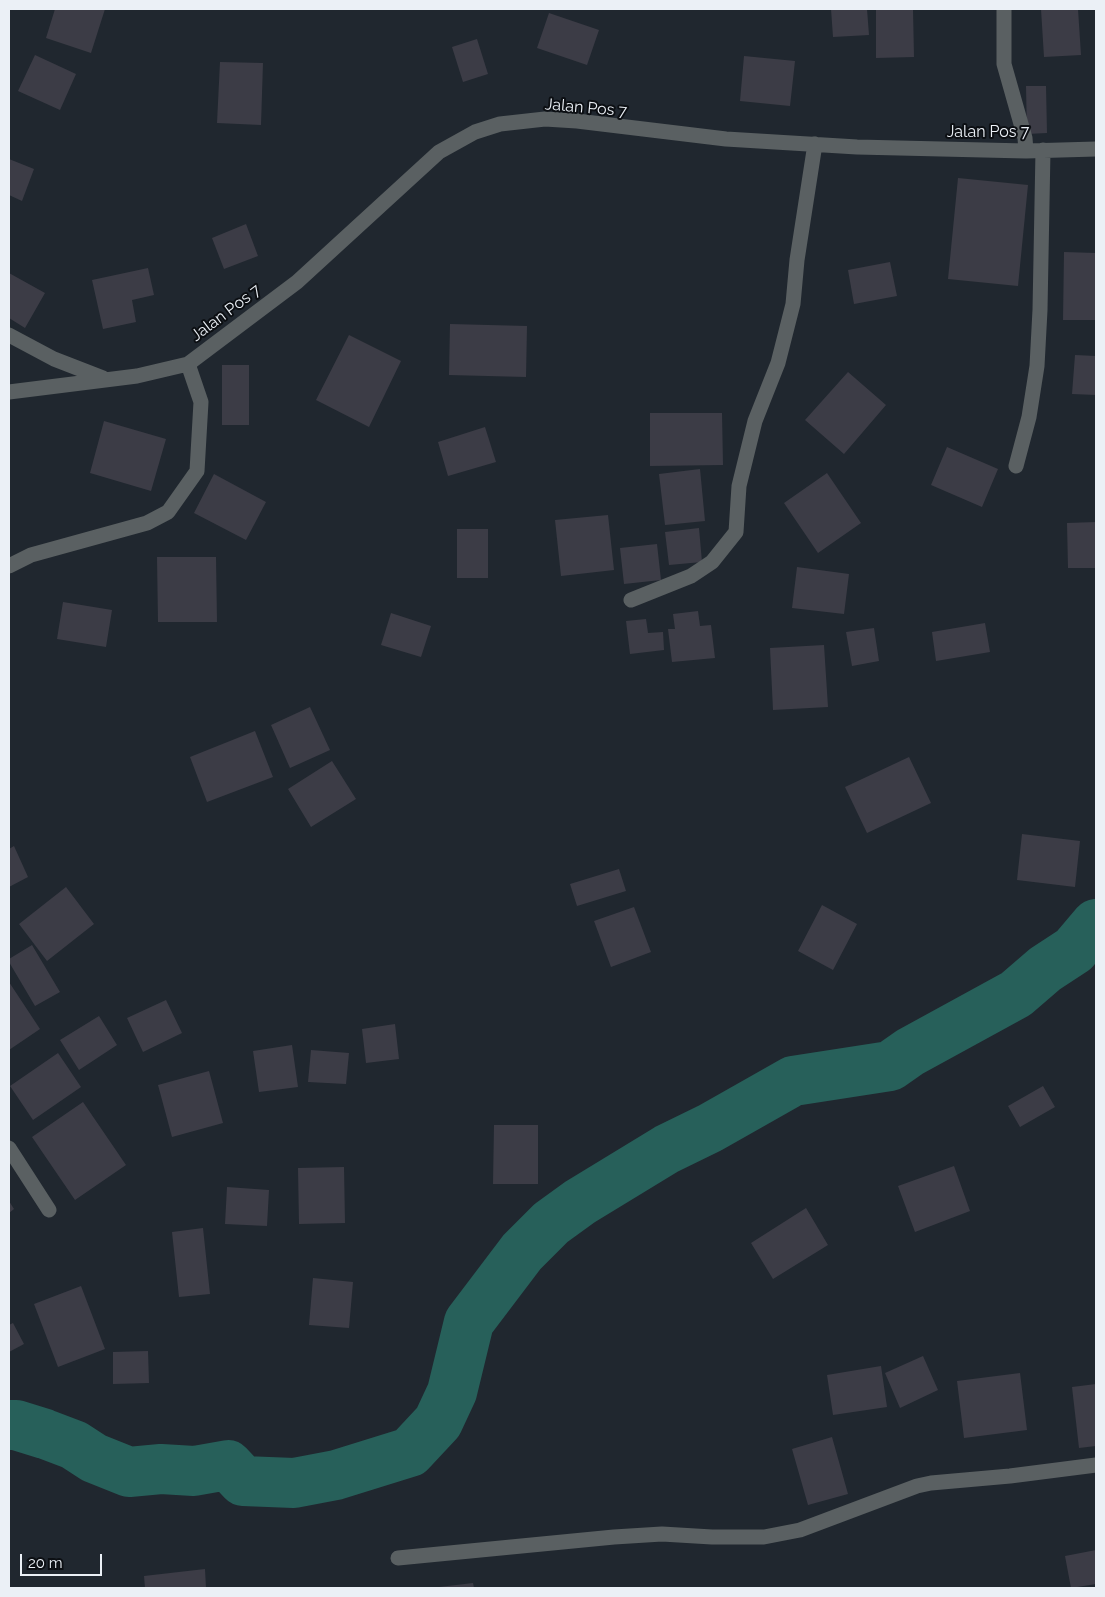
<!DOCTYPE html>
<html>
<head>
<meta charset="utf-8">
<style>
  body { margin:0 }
  #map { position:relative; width:1105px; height:1597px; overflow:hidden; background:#20272f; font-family:Raleway,sans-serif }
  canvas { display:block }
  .frame { position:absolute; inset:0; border:10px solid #ebf0f6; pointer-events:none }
  .scale { position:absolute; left:20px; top:1554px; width:82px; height:22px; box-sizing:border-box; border:2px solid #ebf0f6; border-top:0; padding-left:6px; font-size:15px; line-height:18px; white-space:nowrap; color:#ebf0f6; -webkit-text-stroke:4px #0c0f13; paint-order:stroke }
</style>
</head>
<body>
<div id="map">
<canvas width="1105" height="1597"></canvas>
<div class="frame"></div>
<div class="scale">20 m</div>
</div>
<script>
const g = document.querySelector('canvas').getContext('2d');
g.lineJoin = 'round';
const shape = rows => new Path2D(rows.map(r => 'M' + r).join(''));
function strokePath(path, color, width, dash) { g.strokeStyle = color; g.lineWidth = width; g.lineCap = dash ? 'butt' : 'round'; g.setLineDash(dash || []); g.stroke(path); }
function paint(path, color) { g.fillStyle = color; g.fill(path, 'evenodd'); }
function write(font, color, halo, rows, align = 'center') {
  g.font = font + ' Raleway,sans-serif'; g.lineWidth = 4; g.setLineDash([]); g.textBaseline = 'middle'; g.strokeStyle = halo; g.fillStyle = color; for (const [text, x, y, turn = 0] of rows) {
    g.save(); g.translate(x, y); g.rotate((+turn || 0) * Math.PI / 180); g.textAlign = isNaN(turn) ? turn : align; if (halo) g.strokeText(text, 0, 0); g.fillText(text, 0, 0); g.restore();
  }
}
const river = shape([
  [9,1425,16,1425,45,1434,74,1445,94,1458,129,1472,161,1469,194,1471,228,1465,243,1481,294,1483,336,1475,410,1452,438,1422,452,1392,469,1322,522,1252,551,1223,580,1202,667,1149,710,1128,793,1081,890,1066,910,1052,1016,994,1045,969,1074,950,1096,924]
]);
const building = shape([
  [55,9,105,9,91,53,46,38],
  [831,9,867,9,869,35,833,37],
  [876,9,913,9,914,57,876,58],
  [1041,9,1078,9,1081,55,1044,57],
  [549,13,599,30,587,65,537,48],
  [477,39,488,74,463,82,452,47],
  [35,55,76,74,60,110,18,91],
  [744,56,795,61,790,106,740,101],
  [220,62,263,63,261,125,217,123],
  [1026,86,1046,86,1047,133,1027,134],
  [9,159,34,169,22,201,9,195],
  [958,178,1028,185,1018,286,948,279],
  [246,224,258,256,224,269,212,238],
  [1064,252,1096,253,1096,320,1063,320],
  [890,262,897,296,854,304,848,270],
  [148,268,154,295,132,300,136,322,103,329,92,280],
  [9,273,45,293,25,328,9,318],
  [450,324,527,326,526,377,449,375],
  [349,335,401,361,369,427,316,400],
  [1075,355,1096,356,1096,395,1072,394],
  [222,365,249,365,249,425,222,425],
  [848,372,886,405,844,454,805,420],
  [650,413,722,413,723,465,650,466],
  [104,421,166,439,151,491,90,473],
  [485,427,496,462,448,476,438,442],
  [947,447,998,469,982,507,931,485],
  [700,469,705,521,665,525,659,474],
  [827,473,861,523,818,553,784,503],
  [214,474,266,502,246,540,194,513],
  [608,515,614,570,561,576,555,520],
  [1096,522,1096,568,1068,568,1067,523],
  [699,528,702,562,669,565,665,532],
  [457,529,488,529,488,578,457,578],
  [657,544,661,580,624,584,620,548],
  [157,557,216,557,217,622,158,622],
  [797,567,849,574,844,614,792,608],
  [63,602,112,610,106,647,57,639],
  [698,611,700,626,711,625,715,658,672,662,668,629,675,629,673,614],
  [391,613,431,626,421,657,381,645],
  [646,619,648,633,663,632,664,650,630,654,626,621],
  [985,623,990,652,936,661,932,632],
  [874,628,879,661,852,666,846,632],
  [824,645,828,707,773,710,770,648],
  [310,707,330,750,290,768,271,725],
  [255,731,273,777,207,802,190,757],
  [909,757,931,803,867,833,845,787],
  [332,761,356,799,311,827,288,789],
  [1022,834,1080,841,1075,887,1017,880],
  [14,846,28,877,9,887,9,849],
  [619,869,626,891,577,906,570,884],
  [66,887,94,924,47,961,19,924],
  [822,905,857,924,833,970,798,951],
  [634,907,651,952,611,967,594,921],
  [32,945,60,992,35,1006,9,962,9,959],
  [9,982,40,1029,9,1050],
  [166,1000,182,1033,143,1052,127,1018],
  [99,1016,117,1045,79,1070,60,1040],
  [395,1024,399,1059,366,1063,362,1029],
  [292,1045,298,1087,259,1092,253,1051],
  [311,1050,349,1053,346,1084,308,1082],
  [58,1053,81,1087,33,1120,10,1086],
  [209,1071,223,1123,172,1137,158,1085],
  [1043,1086,1055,1107,1020,1127,1008,1106],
  [83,1102,126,1165,75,1200,32,1137],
  [494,1125,538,1125,538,1184,493,1184],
  [954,1166,970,1211,915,1232,898,1186],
  [344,1167,345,1223,299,1224,298,1168],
  [227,1187,269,1190,267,1226,225,1224],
  [9,1201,14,1209,9,1213],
  [806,1208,828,1245,773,1279,751,1243],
  [203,1228,210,1294,179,1297,172,1232],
  [313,1278,353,1282,349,1328,309,1325],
  [81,1286,105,1349,58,1367,34,1304],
  [13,1323,24,1344,9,1352,9,1325],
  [148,1351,149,1383,113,1384,113,1352],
  [923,1356,938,1390,900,1408,885,1373],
  [881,1366,887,1407,833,1415,827,1375],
  [1020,1373,1027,1430,964,1438,957,1381],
  [1096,1384,1096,1446,1079,1448,1072,1387],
  [832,1437,848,1494,808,1505,792,1449],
  [1096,1550,1096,1584,1071,1588,1065,1556],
  [205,1569,206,1588,145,1588,144,1576],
  [473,1583,474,1588,439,1588,439,1587]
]);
const street = shape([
  [1004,9,1004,64,1025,138,1026,151],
  [9,335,54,359,103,378],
  [9,392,137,376,188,364,297,282,439,152,475,132,500,124,545,119,577,121,726,139,857,147,1026,151,1096,149],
  [1016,466,1029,417,1037,366,1040,310,1043,150],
  [9,566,31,555,147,523,168,512,197,471,201,402,188,364],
  [631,600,691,576,712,562,736,532,739,486,755,421,778,363,793,304,797,260,815,144],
  [9,1148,49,1210],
  [398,1558,614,1537,662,1534,712,1537,764,1537,800,1530,917,1486,931,1483,1010,1476,1096,1465]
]);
const streetNames = [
  ["Jalan Pos 7",586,108,5],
  ["Jalan Pos 7",988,132],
  ["Jalan Pos 7",226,313,-37]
];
strokePath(river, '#27605a', 50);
paint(building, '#3c3c46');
strokePath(street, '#5a6062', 15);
write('16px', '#ebf0f6', '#0c0f13', streetNames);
</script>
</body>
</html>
